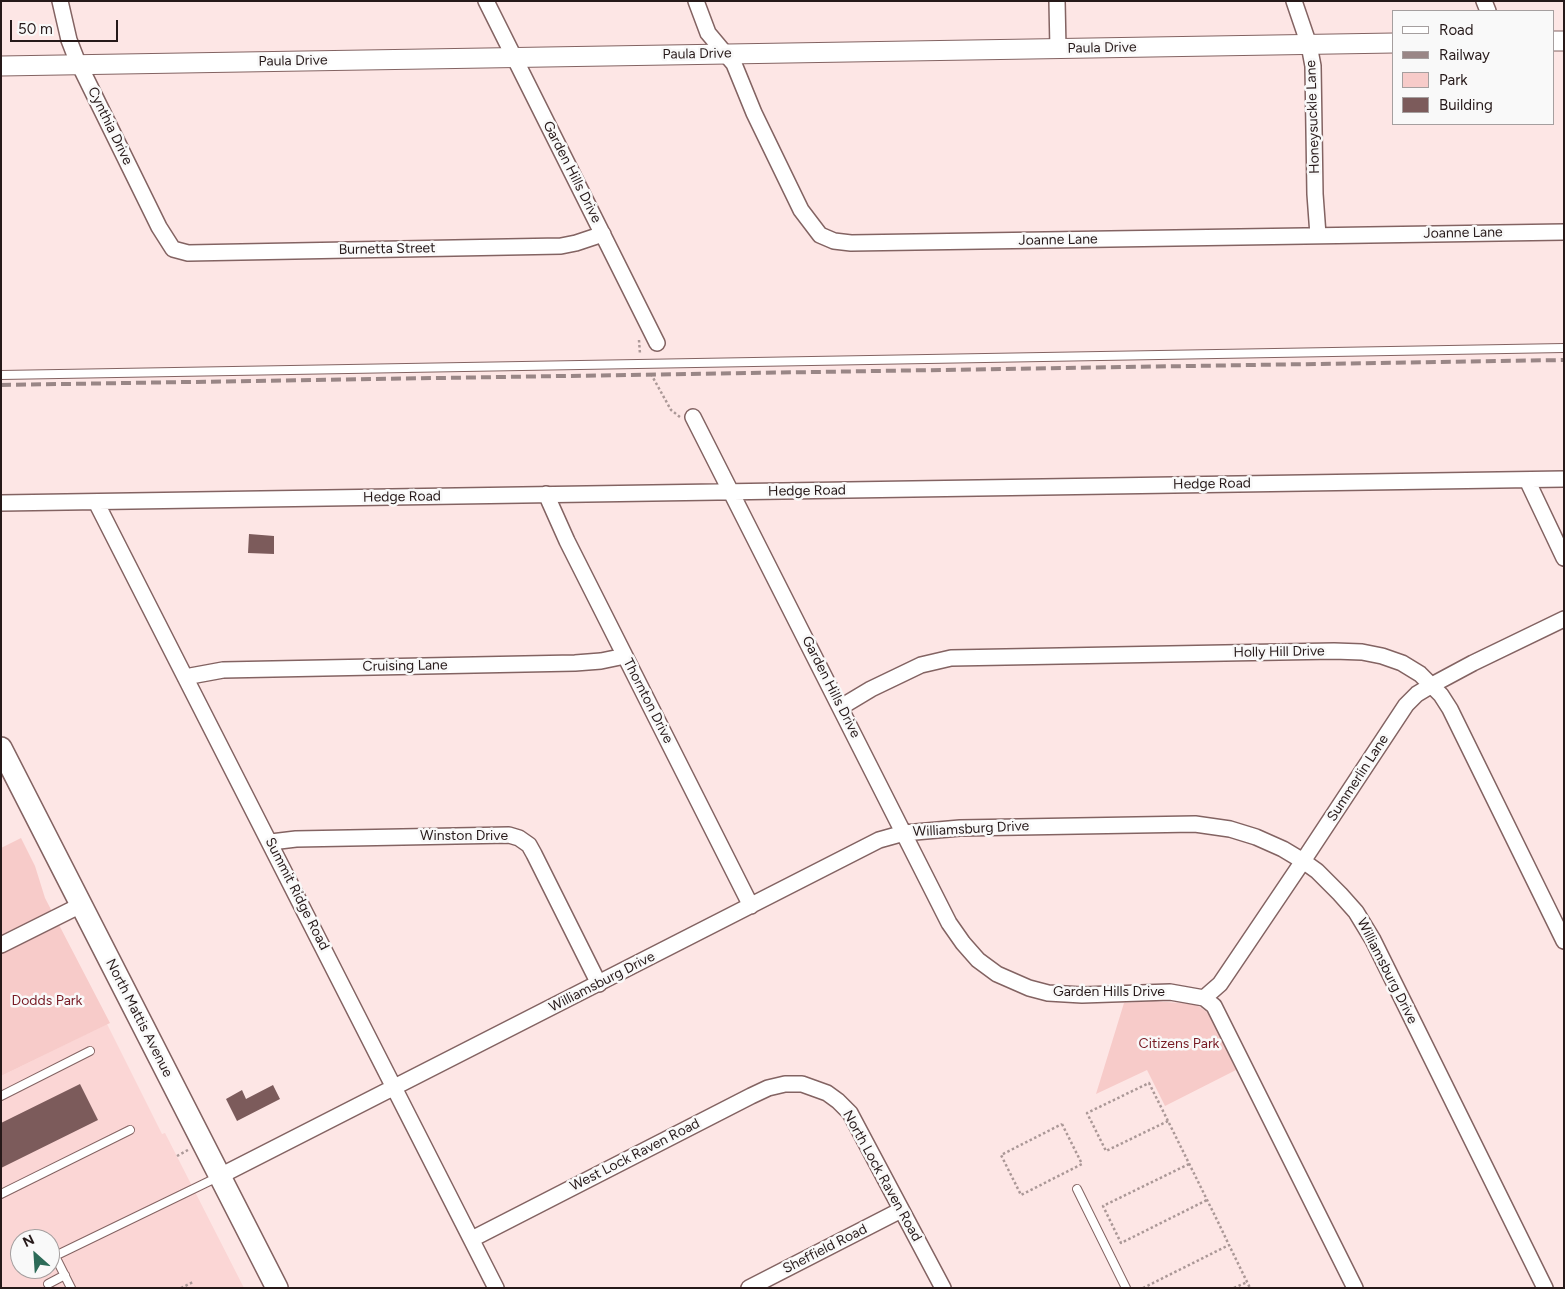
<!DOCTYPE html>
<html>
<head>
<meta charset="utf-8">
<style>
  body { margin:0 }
  #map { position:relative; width:1565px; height:1289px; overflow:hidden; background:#fde6e5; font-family:Figtree,sans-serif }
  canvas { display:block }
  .frame { position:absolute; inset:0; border:2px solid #261919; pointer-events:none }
  .legend { position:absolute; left:1392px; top:10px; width:162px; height:115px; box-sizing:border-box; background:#f9f9f9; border:1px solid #a59f9f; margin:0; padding:6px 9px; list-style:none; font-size:15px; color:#261919 }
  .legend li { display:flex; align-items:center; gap:10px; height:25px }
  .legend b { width:25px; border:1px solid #a59f9f }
  .north { position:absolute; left:10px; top:1229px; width:50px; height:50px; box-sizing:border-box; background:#f9f9f9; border:1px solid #a59f9f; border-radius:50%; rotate:334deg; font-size:14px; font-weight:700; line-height:20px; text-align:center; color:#261919 }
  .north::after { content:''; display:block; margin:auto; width:18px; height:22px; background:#2d6b58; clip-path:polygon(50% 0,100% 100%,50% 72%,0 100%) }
  .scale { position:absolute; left:10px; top:20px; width:108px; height:22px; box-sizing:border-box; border:2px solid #261919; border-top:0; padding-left:6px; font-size:15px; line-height:18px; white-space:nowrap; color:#261919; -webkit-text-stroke:4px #f9f9f9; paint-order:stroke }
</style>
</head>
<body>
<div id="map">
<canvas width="1565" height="1289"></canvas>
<div class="frame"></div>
<ul class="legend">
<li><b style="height:6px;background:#fff"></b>Road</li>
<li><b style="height:6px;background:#998686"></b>Railway</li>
<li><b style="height:14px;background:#f7cbc9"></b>Park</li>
<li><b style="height:14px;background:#7c5b5b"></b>Building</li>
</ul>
<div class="north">N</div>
<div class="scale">50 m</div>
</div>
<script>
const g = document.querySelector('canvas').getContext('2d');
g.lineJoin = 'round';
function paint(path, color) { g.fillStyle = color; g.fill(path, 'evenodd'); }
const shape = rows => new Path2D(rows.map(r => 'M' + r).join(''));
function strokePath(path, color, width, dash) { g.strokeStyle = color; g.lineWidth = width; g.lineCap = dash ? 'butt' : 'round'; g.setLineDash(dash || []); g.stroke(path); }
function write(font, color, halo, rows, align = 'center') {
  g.font = font + ' Figtree,sans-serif'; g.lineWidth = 5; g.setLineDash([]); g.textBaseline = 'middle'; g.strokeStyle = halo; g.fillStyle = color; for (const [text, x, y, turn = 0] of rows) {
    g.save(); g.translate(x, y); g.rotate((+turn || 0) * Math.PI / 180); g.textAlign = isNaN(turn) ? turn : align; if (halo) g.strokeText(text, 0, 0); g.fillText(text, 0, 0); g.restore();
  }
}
const built = shape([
  [107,1024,162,1134,165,1133,244,1288,1,1288,1,1076],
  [20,1239,50,1239,50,1269,20,1269]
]);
const green = shape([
  [21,838,35,866,45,898,110,1023,1,1076,1,848],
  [1152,1001,1195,1004,1210,1014,1236,1070,1165,1106,1147,1070,1096,1094,1124,1003]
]);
const building = shape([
  [249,534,274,536,274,554,248,553],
  [80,1084,98,1120,1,1168,1,1123],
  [273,1085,280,1099,237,1121,226,1099,242,1090,246,1099]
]);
const path = shape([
  [639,340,640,354],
  [651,374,671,410,680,417],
  [1168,1121,1106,1151,1087,1113,1149,1083,1168,1121,1219,1224,1229,1245,1250,1288],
  [1062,1124,1082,1164,1021,1195,1001,1155,1062,1124],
  [177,1156,188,1150],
  [1189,1164,1103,1206,1121,1243,1207,1200],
  [181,1288,193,1282],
  [1143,1288,1229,1245],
  [1234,1288,1247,1282]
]);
const service = shape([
  [1,375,1564,348],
  [1,1096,90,1051],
  [1077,1189,1126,1288],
  [1,1194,130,1130],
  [48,1284,65,1275],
  [71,1288,55,1256,218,1177]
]);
const minor = shape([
  [60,1,69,40,76,58,159,227,173,249,188,253,561,246,576,243,603,234],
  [486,1,657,343],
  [696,1,708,33,734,64,754,113,801,210,820,235,834,241,851,243,1564,232],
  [1057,1,1058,49],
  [1294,1,1309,45,1313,66,1315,194,1318,235],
  [1484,1,1488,11],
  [693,417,949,923,963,943,978,960,997,974,1029,988,1048,993,1082,995,1170,992,1204,998,1214,1006,1355,1288],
  [1527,480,1564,558],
  [546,494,567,541,751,906],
  [96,502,496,1288],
  [1,503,1564,479],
  [185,677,223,670,575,663,601,661,625,656],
  [841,707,871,689,921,665,951,658,1334,651,1362,652,1382,656,1402,663,1420,674,1441,695,1450,709,1564,941],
  [271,842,296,839,509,835,519,838,529,845,534,854,599,984],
  [1,945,81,905],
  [1204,998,1220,984,1303,861,1406,705,1417,694,1432,685,1473,663,1564,619],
  [220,1176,879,840,904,833,960,828,1195,824,1230,829,1256,837,1283,849,1303,861,1317,871,1340,894,1356,912,1373,940,1545,1288],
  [472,1239,751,1096,768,1088,785,1084,802,1084,827,1093,838,1101,850,1113,943,1288],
  [749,1288,901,1210]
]);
const tertiary = shape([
  [1554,41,1564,41],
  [1,66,1394,43]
]);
const secondary = shape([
  [1,748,277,1288]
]);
const rail = shape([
  [1,385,1564,360]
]);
const streetNames = [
  ["Paula Drive",1102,48,-1],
  ["Paula Drive",697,54,-1],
  ["Paula Drive",293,61,-1],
  ["Honeysuckle Lane",1313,117,-92],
  ["Cynthia Drive",110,126,64],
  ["Garden Hills Drive",572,172,63],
  ["Joanne Lane",1463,233,-1],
  ["Joanne Lane",1058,240,-1],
  ["Burnetta Street",387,249,-1],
  ["Hedge Road",1212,484,-1],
  ["Hedge Road",807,491,-1],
  ["Hedge Road",402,497,-1],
  ["Holly Hill Drive",1279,652,-1],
  ["Cruising Lane",405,666,-1],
  ["Garden Hills Drive",831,687,63],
  ["Thornton Drive",648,701,63],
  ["Summerlin Lane",1358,778,-57],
  ["Williamsburg Drive",971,829,-3],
  ["Winston Drive",464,836],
  ["Summit Ridge Road",297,894,63],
  ["Williamsburg Drive",1387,971,63],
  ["Williamsburg Drive",602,982,-27],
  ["Garden Hills Drive",1109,992],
  ["North Mattis Avenue",139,1018,63],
  ["West Lock Raven Road",635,1155,-27],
  ["North Lock Raven Road",882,1176,61],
  ["Sheffield Road",825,1249,-27]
];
const parkNames = [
  ["Dodds Park",47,1001],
  ["Citizens Park",1179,1044]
];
paint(built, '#fbd6d5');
paint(green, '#f7cbc9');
paint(building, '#7c5b5b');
strokePath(service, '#836362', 10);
strokePath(minor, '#836362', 18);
strokePath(tertiary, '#836362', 21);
strokePath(secondary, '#836362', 24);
strokePath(path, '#ab9897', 2.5, [2.5, 2.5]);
strokePath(service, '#fff', 8);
strokePath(minor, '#fff', 15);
strokePath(tertiary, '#fff', 19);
strokePath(secondary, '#fff', 21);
strokePath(rail, '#998686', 4, [10, 5]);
write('14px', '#261919', '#f9f9f9', streetNames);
write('14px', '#771a24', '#f9f9f9', parkNames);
</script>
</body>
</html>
